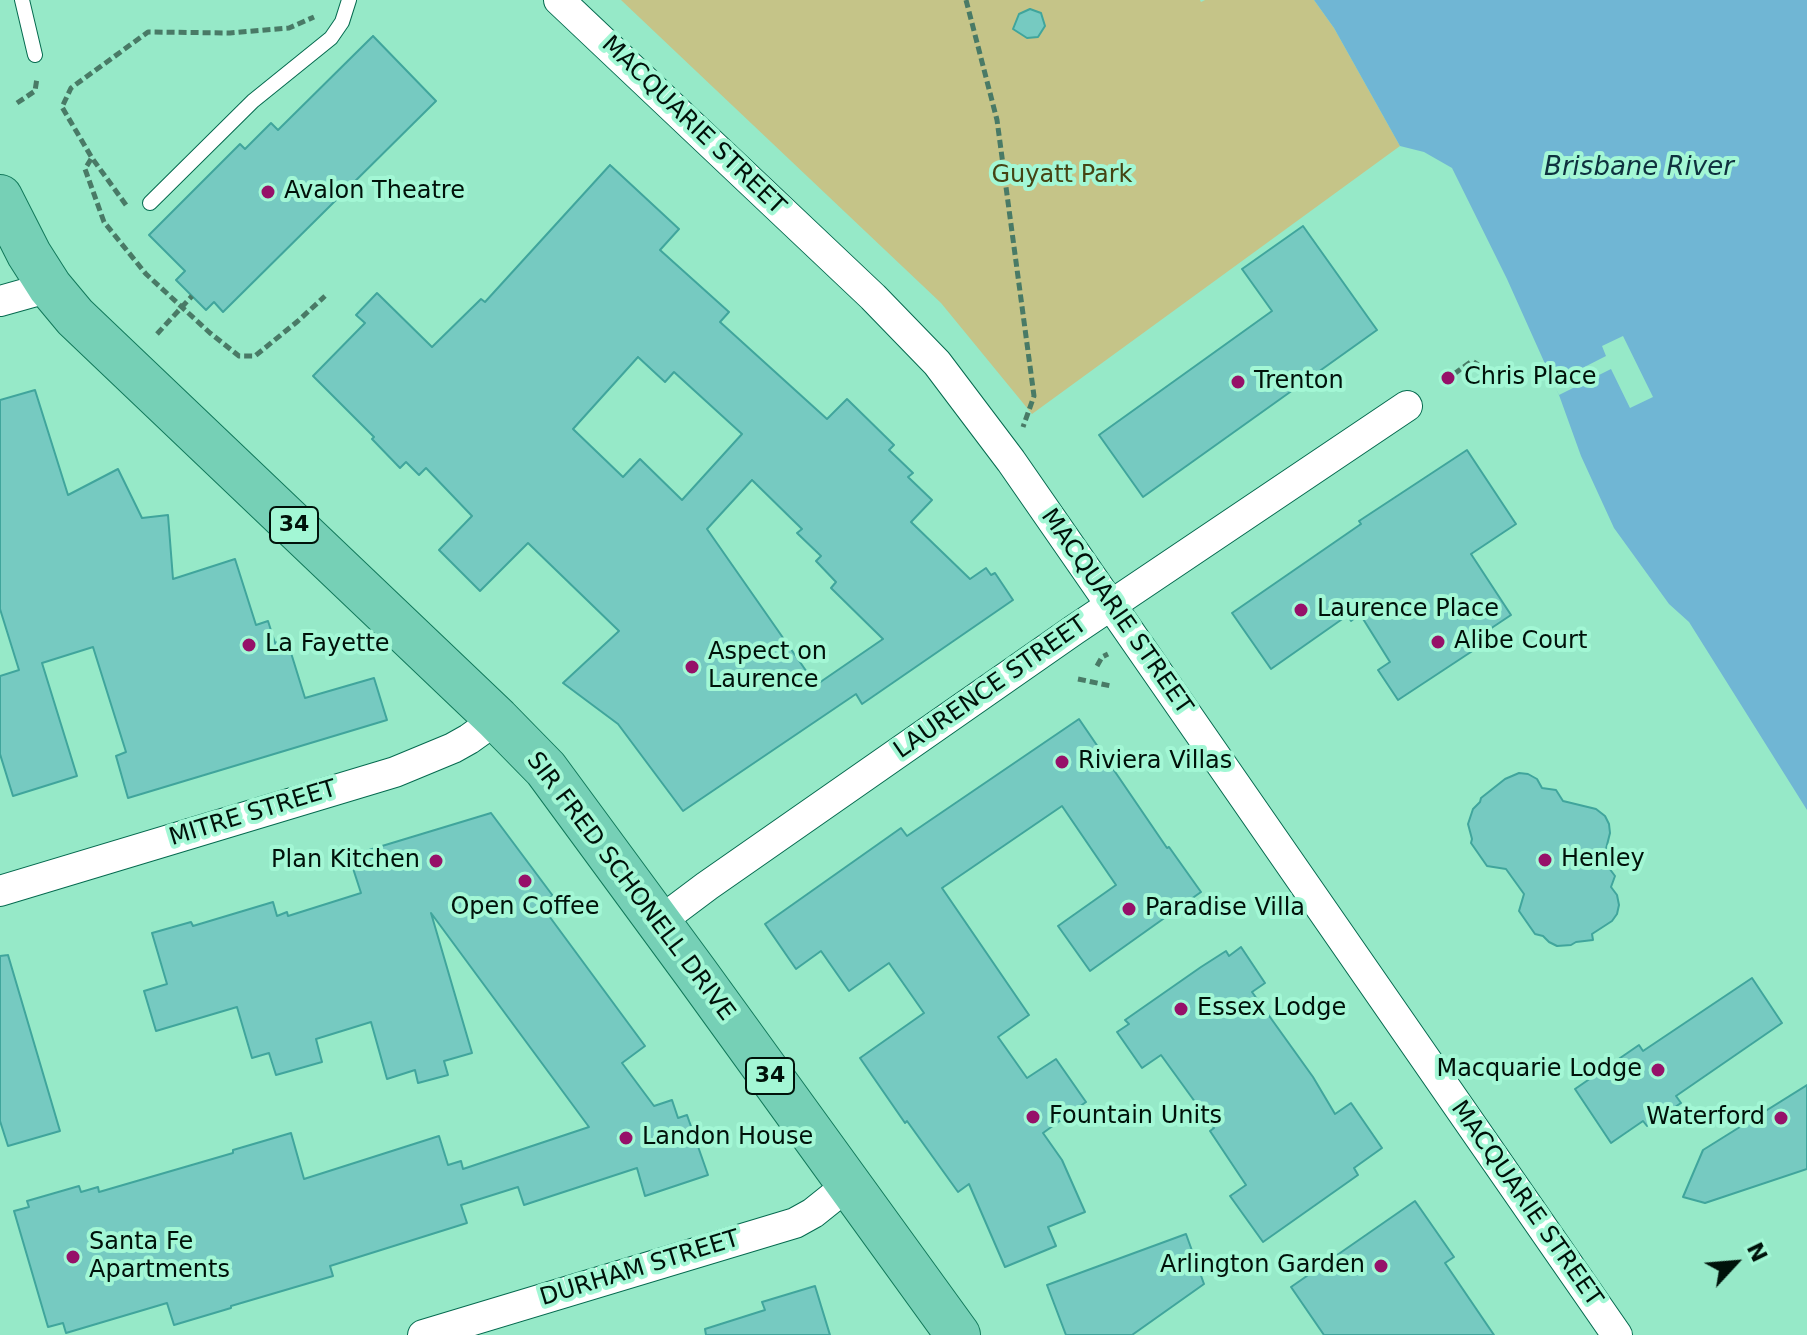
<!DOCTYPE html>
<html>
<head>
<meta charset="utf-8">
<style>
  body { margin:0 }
  #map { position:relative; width:1807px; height:1335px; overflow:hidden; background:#96e9c8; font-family:"DejaVu Sans",sans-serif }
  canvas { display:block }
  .north { position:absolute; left:1695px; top:1223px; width:80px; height:80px; -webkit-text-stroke:6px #a3f7d5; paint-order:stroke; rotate:64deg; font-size:22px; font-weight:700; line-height:32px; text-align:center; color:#00120a }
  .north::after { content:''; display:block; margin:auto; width:28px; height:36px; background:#00120a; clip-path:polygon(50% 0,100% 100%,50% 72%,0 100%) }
</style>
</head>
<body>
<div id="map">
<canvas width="1807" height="1335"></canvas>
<div class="north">N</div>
</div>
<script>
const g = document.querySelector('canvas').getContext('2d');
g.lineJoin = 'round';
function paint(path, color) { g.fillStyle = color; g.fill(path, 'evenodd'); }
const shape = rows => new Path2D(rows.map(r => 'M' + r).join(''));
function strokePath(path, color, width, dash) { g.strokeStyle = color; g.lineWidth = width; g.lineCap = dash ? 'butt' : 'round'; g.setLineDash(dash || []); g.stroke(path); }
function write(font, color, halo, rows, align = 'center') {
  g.font = font + ' "DejaVu Sans",sans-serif'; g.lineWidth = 8; g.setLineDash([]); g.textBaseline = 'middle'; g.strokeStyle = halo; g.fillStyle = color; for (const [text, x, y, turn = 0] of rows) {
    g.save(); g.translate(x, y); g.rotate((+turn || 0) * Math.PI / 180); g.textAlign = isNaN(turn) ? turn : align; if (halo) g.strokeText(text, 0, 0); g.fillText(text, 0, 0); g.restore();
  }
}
const green = shape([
  [621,0,1200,0,1201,2,1205,0,1314,0,1334,28,1400,146,1032,414,941,303]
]);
const water = shape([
  [1314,0,1807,0,1807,810,1689,622,1669,604,1614,528,1581,456,1559,395,1507,279,1452,168,1424,152,1400,146,1334,28]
]);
const pier = shape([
  [1623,336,1653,397,1630,408,1611,369,1559,395,1553,383,1606,356,1602,346]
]);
const building = shape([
  [1030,9,1041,13,1045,26,1038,37,1027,38,1013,29,1019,14,1030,9],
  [373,36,436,101,223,312,214,302,206,310,176,280,185,271,149,235,240,144,245,149,271,123,278,130,373,36],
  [610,165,679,229,660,250,729,312,720,322,827,419,847,399,894,445,889,450,913,473,908,477,932,500,911,522,970,579,986,568,991,575,995,573,1013,600,862,704,856,694,683,811,618,724,563,683,619,631,528,543,480,591,439,550,472,516,426,468,419,475,406,462,400,468,372,439,374,437,313,376,365,323,356,315,377,293,432,347,481,299,485,302,610,165],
  [638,357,665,382,674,372,742,434,682,500,640,459,623,477,573,429,638,357],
  [752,480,802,529,797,533,821,556,816,561,836,582,831,588,883,639,816,685,707,529,752,480],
  [1303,226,1377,330,1143,497,1099,435,1272,311,1242,269,1303,226],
  [35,390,68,495,118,469,142,518,168,515,173,579,235,559,256,625,268,621,275,643,287,640,305,698,374,678,387,720,128,798,116,756,126,752,93,647,42,663,77,776,13,796,0,754,0,676,19,670,0,609,0,400,35,390],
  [1467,450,1516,524,1471,554,1511,615,1475,639,1480,646,1398,700,1378,670,1390,662,1360,614,1351,621,1348,615,1271,669,1232,613,1361,524,1359,521,1467,450],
  [1079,719,1167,848,1169,847,1201,892,1090,971,1058,926,1116,885,1062,806,942,888,1029,1015,998,1037,1027,1078,1056,1059,1086,1102,1043,1133,1062,1160,1085,1212,1048,1227,1056,1246,1005,1267,969,1184,958,1192,907,1121,905,1123,860,1058,924,1013,889,963,849,991,821,951,796,969,765,924,901,828,907,836,1079,719],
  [1519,773,1528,774,1537,779,1542,788,1556,790,1563,801,1596,809,1605,816,1609,824,1610,833,1605,853,1607,857,1606,864,1615,876,1611,887,1617,895,1619,905,1617,914,1612,921,1592,934,1593,940,1576,942,1571,945,1557,946,1549,942,1543,936,1535,934,1519,911,1524,894,1506,869,1487,866,1471,843,1472,839,1468,824,1473,809,1480,802,1481,798,1505,779,1519,773],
  [491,813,553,896,538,901,645,1046,622,1063,654,1106,672,1100,678,1118,687,1115,708,1175,645,1196,637,1168,524,1205,518,1187,461,1205,467,1223,330,1266,333,1276,231,1306,231,1308,174,1325,167,1303,66,1333,63,1323,48,1327,14,1211,29,1207,27,1201,79,1186,81,1192,98,1187,99,1192,233,1153,233,1150,291,1133,304,1179,439,1136,448,1165,461,1161,463,1169,589,1127,431,913,472,1053,444,1061,448,1075,418,1083,415,1070,387,1079,371,1022,316,1039,322,1062,276,1075,269,1053,252,1058,237,1007,156,1031,144,991,167,984,152,933,191,922,193,926,273,902,277,916,287,912,288,916,361,893,349,856,491,813],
  [1241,947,1265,983,1252,992,1313,1077,1335,1114,1351,1103,1382,1148,1354,1168,1358,1175,1263,1242,1230,1196,1246,1185,1210,1131,1214,1128,1161,1055,1142,1068,1117,1032,1129,1024,1125,1020,1201,967,1226,951,1229,956,1241,947],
  [8,955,60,1131,8,1146,0,1121,0,956,8,955],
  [1752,978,1782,1023,1676,1096,1681,1103,1647,1126,1643,1121,1611,1143,1575,1089,1639,1045,1643,1051,1752,978],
  [1807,1085,1807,1169,1705,1203,1683,1197,1703,1150,1807,1085],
  [1415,1201,1454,1257,1445,1263,1494,1335,1324,1335,1291,1287,1415,1201],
  [1186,1234,1204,1284,1132,1335,1066,1335,1047,1285,1186,1234],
  [815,1286,830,1335,706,1335,705,1329,765,1310,762,1302,815,1286]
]);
const path = shape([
  [966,0,997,120,1034,396,1023,427],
  [17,103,35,91,37,78],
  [91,159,85,169,104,222,146,274,210,333,239,356,255,356,298,321,325,296],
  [126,205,92,158,62,107,71,88,148,32,230,33,289,28,314,17],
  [157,334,192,296],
  [1454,374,1472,361,1487,370],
  [1097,666,1102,657,1108,654],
  [1078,679,1111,686]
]);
const lane = shape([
  [22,0,35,55],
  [150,203,253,101,331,38,342,22,349,0]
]);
const street = shape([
  [559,0,873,297,937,363,1011,461,1617,1335],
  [0,301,50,287],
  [0,891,395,772,453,748,469,739,497,719],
  [659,922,707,886,1074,630,1407,406],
  [423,1335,795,1223,813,1213,848,1185]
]);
const primary = shape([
  [0,197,29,254,50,287,75,317,497,719,546,769,696,973,958,1335]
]);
const markers = [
  [268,192,8,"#961169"],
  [1448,378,8,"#961169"],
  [1238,382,8,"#961169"],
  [1301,610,8,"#961169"],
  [1438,642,8,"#961169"],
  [249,645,8,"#961169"],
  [692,667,8,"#961169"],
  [1062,762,8,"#961169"],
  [1545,860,8,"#961169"],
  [436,861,8,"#961169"],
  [525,881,8,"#961169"],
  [1129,909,8,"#961169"],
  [1181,1009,8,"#961169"],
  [1658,1070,8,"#961169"],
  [1033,1117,8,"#961169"],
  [1781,1118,8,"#961169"],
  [626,1138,8,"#961169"],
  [73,1257,8,"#961169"],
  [1381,1266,8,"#961169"]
];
const shields = [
  [294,525,48],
  [770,1076,48]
];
const shieldNames = [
  ["34",294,525],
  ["34",770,1076]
];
const streetNames = [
  ["MACQUARIE STREET",693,126,44],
  ["MACQUARIE STREET",1116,612,55],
  ["LAURENCE STREET",991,688,-35],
  ["MITRE STREET",253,814,-17],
  ["SIR FRED SCHONELL DRIVE",630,887,53],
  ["MACQUARIE STREET",1526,1204,55],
  ["DURHAM STREET",640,1269,-17]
];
const parkNames = [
  ["Guyatt Park",1062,176]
];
const poiNames = [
  ["Avalon Theatre",284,192],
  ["Chris Place",1464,378],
  ["Trenton",1254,382],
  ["Laurence Place",1317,610],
  ["Alibe Court",1454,642],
  ["La Fayette",265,645],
  ["Aspect on",708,653],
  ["Laurence",708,681],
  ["Riviera Villas",1078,762],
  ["Henley",1561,860],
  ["Plan Kitchen",420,861,"right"],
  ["Open Coffee",525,908,"center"],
  ["Paradise Villa",1145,909],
  ["Essex Lodge",1197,1009],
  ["Macquarie Lodge",1642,1070,"right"],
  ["Fountain Units",1049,1117],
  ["Waterford",1765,1118,"right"],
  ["Landon House",642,1138],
  ["Santa Fe",89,1243],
  ["Apartments",89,1271],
  ["Arlington Garden",1365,1266,"right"]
];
const waterNames = [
  ["Brisbane River",1639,168]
];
paint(green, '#c5c488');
paint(water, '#70b6d4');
paint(pier, '#96e9c8');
paint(building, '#76cac1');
strokePath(building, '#40a59c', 2);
strokePath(lane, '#056a4f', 16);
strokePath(street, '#056a4f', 32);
strokePath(primary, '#12795b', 46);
strokePath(path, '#497a66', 5, [8, 4]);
strokePath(lane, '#fff', 14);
strokePath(street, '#fff', 30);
strokePath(primary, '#76d0b6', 44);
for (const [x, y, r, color] of markers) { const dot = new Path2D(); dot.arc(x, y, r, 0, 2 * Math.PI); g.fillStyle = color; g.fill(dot); strokePath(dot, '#a3f7d5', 3); }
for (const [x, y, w] of shields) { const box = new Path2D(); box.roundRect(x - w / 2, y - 18, w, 36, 6); g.fillStyle = '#a3f7d5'; g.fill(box); strokePath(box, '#00120a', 2); }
write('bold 22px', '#00120a', null, shieldNames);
write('24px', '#00120a', '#a3f7d5', streetNames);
write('24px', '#454313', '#a3f7d5', parkNames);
write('24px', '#00120a', '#a3f7d5', poiNames, 'left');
write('italic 26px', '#0f313e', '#a3f7d5', waterNames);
</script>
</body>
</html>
